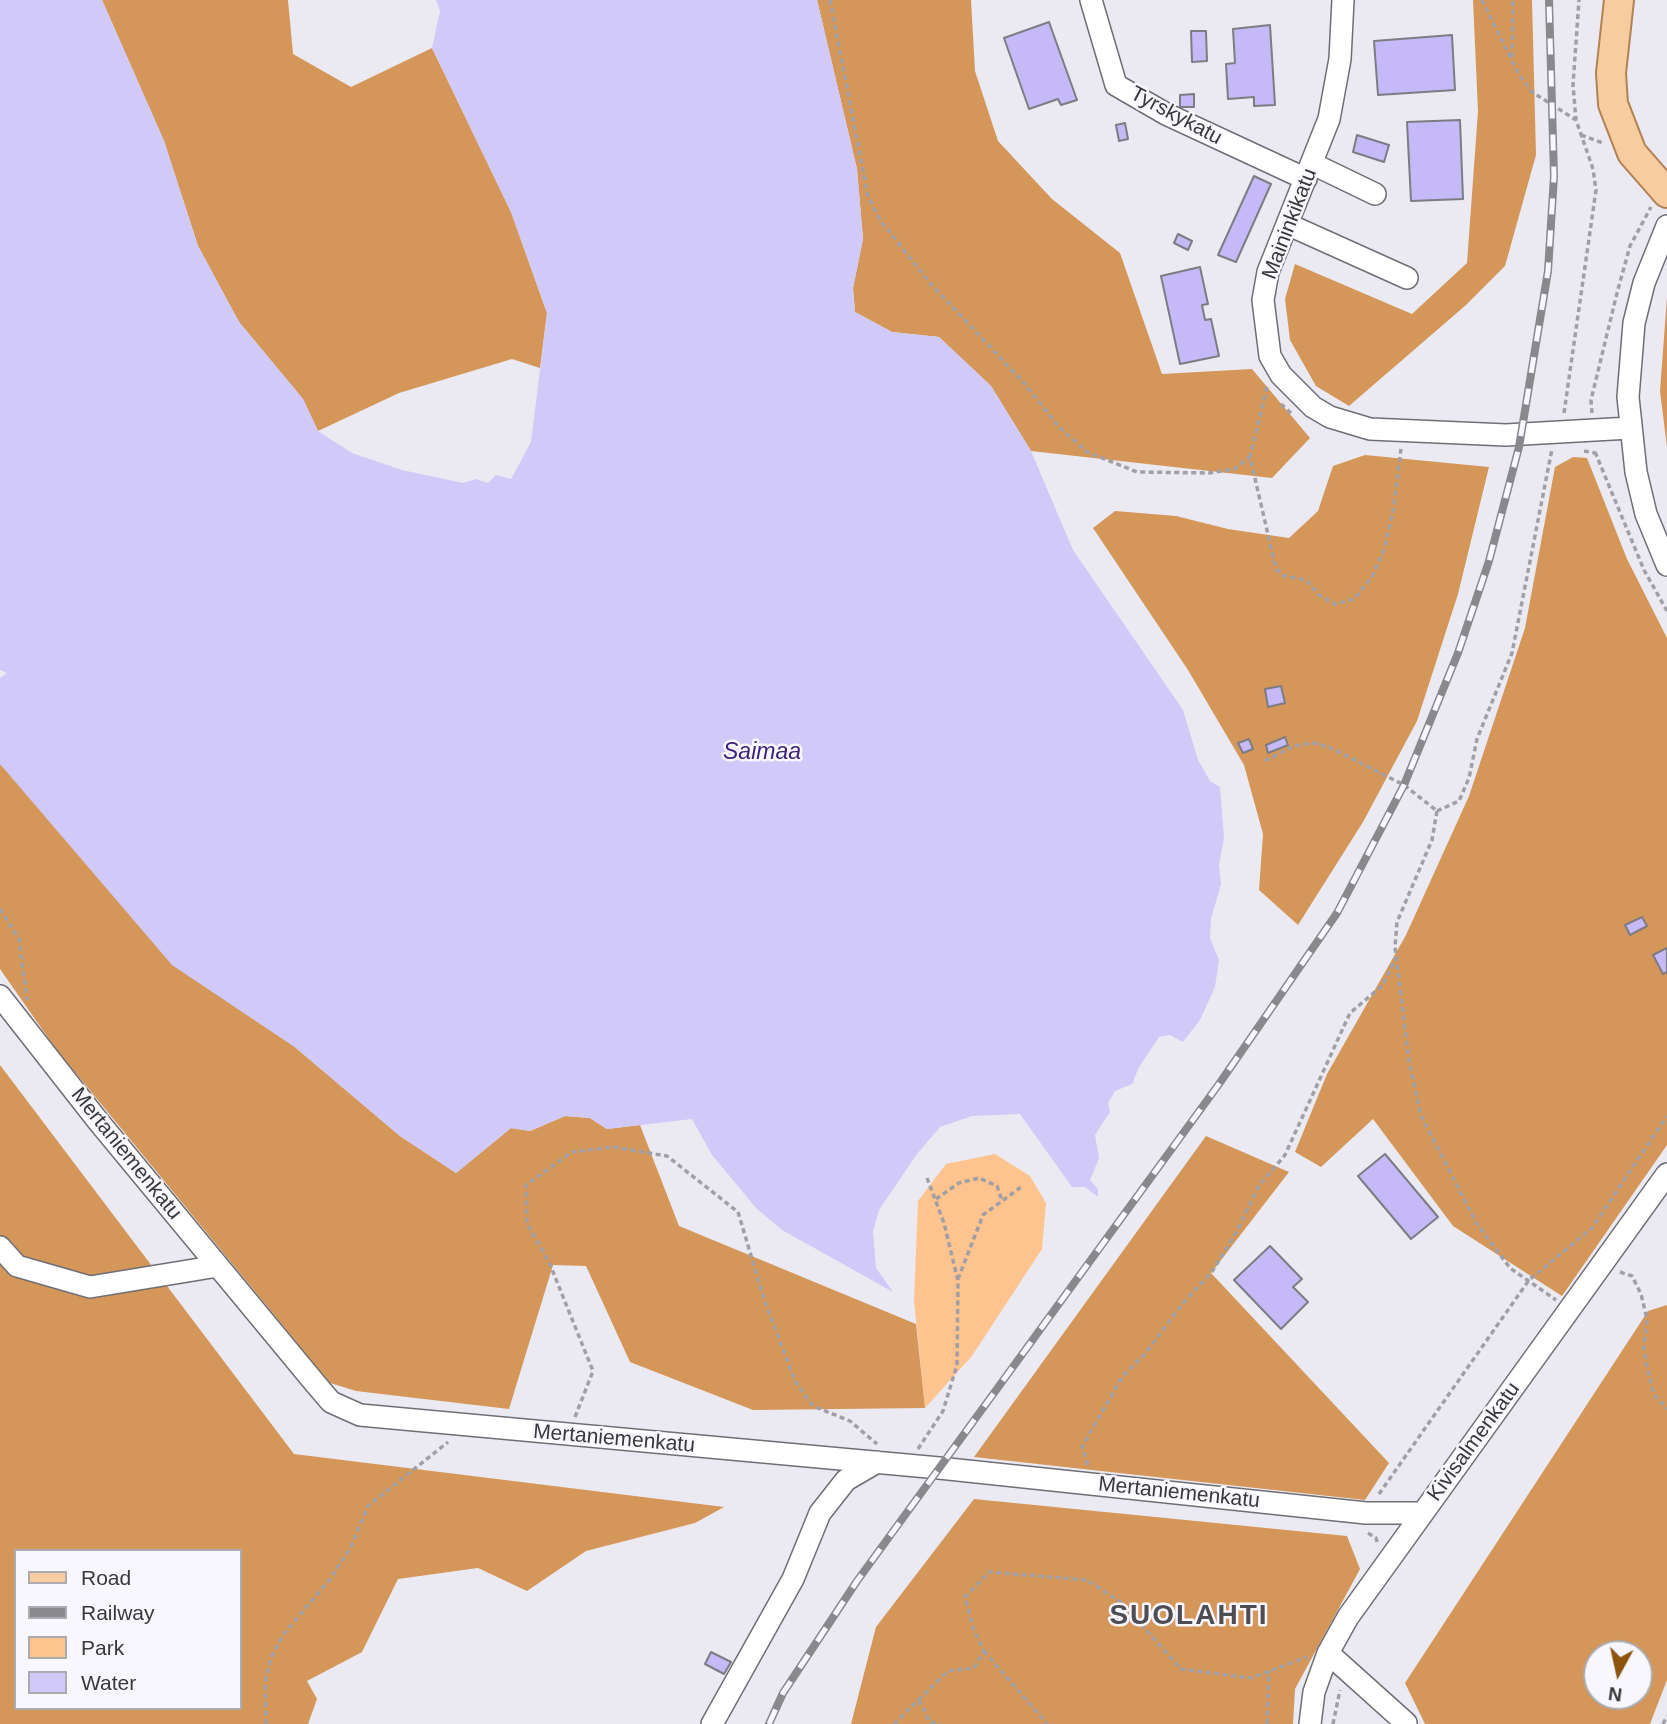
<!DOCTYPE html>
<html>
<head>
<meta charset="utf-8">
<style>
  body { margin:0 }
  #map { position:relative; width:1667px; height:1724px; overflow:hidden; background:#ebeaf2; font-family:Helvetica,sans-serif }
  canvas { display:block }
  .legend { position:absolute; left:14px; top:1549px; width:228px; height:161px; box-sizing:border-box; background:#f8f7fe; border:2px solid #acabb0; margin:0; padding:9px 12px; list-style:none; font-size:21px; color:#39393c }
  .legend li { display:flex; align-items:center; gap:14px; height:35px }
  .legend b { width:35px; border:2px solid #acabb0 }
  .north { position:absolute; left:1583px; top:1640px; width:70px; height:70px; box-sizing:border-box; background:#f8f7fe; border:2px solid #acabb0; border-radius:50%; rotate:188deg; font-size:19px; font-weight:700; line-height:28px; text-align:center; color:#39393c }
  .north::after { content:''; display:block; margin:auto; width:24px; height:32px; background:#8d540e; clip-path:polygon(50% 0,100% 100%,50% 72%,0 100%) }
</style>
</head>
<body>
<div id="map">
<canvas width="1667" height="1724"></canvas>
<ul class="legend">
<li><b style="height:9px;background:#f8cca1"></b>Road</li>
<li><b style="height:9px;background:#88888d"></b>Railway</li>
<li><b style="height:19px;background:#fdc48f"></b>Park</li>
<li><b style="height:19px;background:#d1c9f8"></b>Water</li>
</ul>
<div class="north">N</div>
</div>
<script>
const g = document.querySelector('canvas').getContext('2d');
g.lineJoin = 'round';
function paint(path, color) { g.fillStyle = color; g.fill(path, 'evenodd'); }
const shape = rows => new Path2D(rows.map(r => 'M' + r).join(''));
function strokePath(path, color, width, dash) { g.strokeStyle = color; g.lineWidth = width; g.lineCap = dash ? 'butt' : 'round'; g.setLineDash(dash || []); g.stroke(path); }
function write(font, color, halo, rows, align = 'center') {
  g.font = font + ' Helvetica,sans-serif'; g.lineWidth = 5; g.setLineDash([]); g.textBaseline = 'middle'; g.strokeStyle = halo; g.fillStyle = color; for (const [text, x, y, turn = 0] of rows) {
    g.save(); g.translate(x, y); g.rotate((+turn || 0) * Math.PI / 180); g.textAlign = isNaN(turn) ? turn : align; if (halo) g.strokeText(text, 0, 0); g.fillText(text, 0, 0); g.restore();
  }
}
const green = shape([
  [995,1154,1030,1176,1046,1203,1042,1249,972,1356,925,1408,914,1300,918,1201,946,1164]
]);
const forest = shape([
  [288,0,293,54,351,87,432,48,511,212,547,313,540,368,512,359,399,393,318,431,303,399,239,322,198,246,164,141,102,0],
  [817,0,971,0,975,71,998,141,1052,199,1120,253,1162,374,1252,369,1310,438,1272,478,1031,451,991,386,939,337,892,332,855,312,853,288,863,239,857,169],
  [1473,0,1532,0,1536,155,1505,266,1466,305,1349,406,1316,386,1290,340,1285,299,1295,264,1412,314,1467,263,1478,111],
  [1667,297,1667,447,1660,391],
  [1365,455,1489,467,1458,594,1417,721,1363,822,1298,925,1259,890,1263,834,1244,765,1188,670,1093,528,1115,511,1176,516,1228,529,1289,538,1318,511,1333,466],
  [1573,457,1587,458,1627,559,1667,638,1667,1145,1562,1296,1453,1226,1373,1119,1321,1167,1295,1152,1327,1074,1406,935,1469,796,1525,628,1555,467],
  [0,764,296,1048,400,1136,456,1173,511,1128,530,1131,565,1116,590,1118,607,1129,640,1125,679,1226,916,1324,925,1408,753,1410,630,1362,586,1266,553,1265,509,1409,356,1391,330,1383,56,1049,0,969],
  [0,1065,294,1454,724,1507,695,1523,586,1551,527,1591,478,1568,398,1579,362,1652,307,1681,317,1699,308,1724,0,1724],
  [16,1551,240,1551,240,1708,16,1708],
  [1206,1136,1289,1172,1211,1273,1389,1463,1365,1500,974,1457],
  [1667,1305,1667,1680,1650,1724,1425,1724,1405,1683,1648,1311],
  [1597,1654,1639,1654,1639,1696,1597,1696],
  [974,1499,1347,1536,1360,1569,1295,1689,1293,1724,851,1724,876,1627]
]);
const water = shape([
  [0,0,102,0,164,141,198,246,239,322,303,399,318,431,352,453,402,470,463,483,476,479,488,483,496,475,511,479,531,442,547,313,511,212,432,48,440,11,436,0,817,0,857,169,863,239,853,288,855,312,892,332,939,337,991,386,1031,451,1073,550,1183,710,1198,760,1210,781,1220,787,1224,838,1219,865,1221,884,1211,919,1210,938,1219,960,1215,987,1200,1020,1183,1042,1170,1035,1159,1037,1139,1067,1132,1084,1115,1091,1108,1103,1110,1112,1095,1135,1099,1158,1090,1180,1098,1189,1098,1197,1085,1187,1072,1187,1020,1114,972,1116,940,1127,917,1154,879,1210,873,1231,876,1268,893,1292,782,1230,756,1208,712,1155,692,1119,607,1129,590,1118,565,1116,530,1131,511,1128,456,1173,400,1136,296,1048,172,965,0,764,0,678,7,673,0,670]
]);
const building = shape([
  [1049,22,1077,100,1061,105,1058,99,1029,109,1004,38,1049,22],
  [1270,25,1275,105,1254,106,1254,97,1228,99,1226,64,1235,63,1233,29,1270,25],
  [1191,31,1206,31,1207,61,1192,62,1191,31],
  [1452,35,1455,90,1378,95,1374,41,1452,35],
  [1194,94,1194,107,1180,107,1180,95,1194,94],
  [1460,120,1463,199,1411,201,1407,122,1460,120],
  [1125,123,1128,139,1119,141,1116,125,1125,123],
  [1357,135,1389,145,1384,162,1353,152,1357,135],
  [1254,176,1271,184,1236,262,1218,255,1254,176],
  [1178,234,1192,241,1188,250,1174,243,1178,234],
  [1200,267,1208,304,1202,305,1205,320,1211,319,1219,356,1180,364,1161,276,1200,267],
  [1281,686,1285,703,1268,707,1265,689,1281,686],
  [1285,737,1288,745,1268,753,1266,745,1285,737],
  [1249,739,1253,749,1243,753,1238,743,1249,739],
  [1642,917,1647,926,1630,935,1625,925,1642,917],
  [1667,948,1667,972,1663,974,1653,955,1667,948],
  [1385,1154,1438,1217,1411,1239,1358,1176,1385,1154],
  [1270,1246,1302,1279,1293,1287,1308,1302,1281,1329,1234,1280,1270,1246],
  [711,1652,731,1662,724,1674,705,1664,711,1652]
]);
const path = shape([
  [830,0,868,196,880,220,929,282,1024,383,1059,427,1087,452,1137,472,1209,473,1234,469,1250,457],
  [1482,0,1518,73,1532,92,1576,120],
  [1512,57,1513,0],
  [1581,135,1603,143],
  [1267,387,1250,457,1276,569,1285,576,1306,580,1319,595,1335,604,1354,599,1372,577,1384,550,1393,511,1401,449],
  [1281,404,1293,415],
  [1564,413,1596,190,1593,169,1576,120,1573,85,1579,0],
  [1592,413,1591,400,1617,293,1630,246,1651,207],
  [1584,451,1595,453],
  [1595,452,1644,570,1667,611],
  [1265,761,1294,746,1314,743,1329,747,1404,785,1437,811],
  [1437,811,1432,840,1397,922,1395,947,1409,1061,1421,1116,1477,1224,1510,1268,1556,1300],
  [1437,811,1459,801,1469,778,1477,739,1512,653,1552,449],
  [0,909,19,939,27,1000],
  [936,1199,959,1183,979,1178,997,1186,1002,1201],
  [1620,1272,1632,1276,1641,1294,1647,1319,1644,1348,1647,1367,1654,1395,1667,1409],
  [958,1279,983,1215,1021,1187],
  [575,1417,593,1371,549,1262,527,1224,526,1185,572,1152,613,1147,667,1156,738,1212,764,1299,795,1381,813,1406,850,1421,877,1444],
  [918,1449,943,1411,957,1365,958,1281,944,1223,927,1178],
  [1088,1465,1082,1447,1122,1377,1145,1354,1183,1303,1211,1273,1236,1233,1258,1187,1285,1155,1350,1013,1382,986,1396,958],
  [1379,1494,1529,1280,1592,1228,1667,1116],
  [1368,1533,1376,1538,1378,1545],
  [984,1651,1047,1724],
  [919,1700,930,1722,940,1724],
  [266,1724,265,1682,271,1658,283,1635,330,1579,350,1549,368,1506,448,1442],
  [894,1724,948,1671,974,1668,984,1651,973,1628,965,1597,989,1572,1087,1580,1122,1603,1181,1669,1251,1678,1307,1657],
  [1267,1724,1269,1671],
  [1333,1724,1340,1690],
  [1663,1724,1667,1716]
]);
const minor = shape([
  [1091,0,1116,85,1166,114,1306,179],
  [1343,0,1340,59,1329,119,1268,272,1263,300,1270,356,1281,375,1313,407,1330,417,1370,429,1506,435,1630,428],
  [1313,164,1375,194],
  [1287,224,1407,278],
  [1667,226,1644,283,1634,323,1628,397,1636,472,1646,514,1667,565],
  [0,996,98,1121,314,1382,331,1402,360,1415,939,1468,1366,1513,1422,1513],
  [0,1247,17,1266,90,1287,218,1266],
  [1328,1653,1406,1723],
  [712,1724,793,1579,820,1513,846,1480,877,1462],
  [1310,1724,1314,1692,1328,1653,1348,1617,1667,1174]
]);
const major = shape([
  [1619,0,1611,73,1613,104,1632,153,1667,193]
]);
const rail = shape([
  [769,1724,783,1693,857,1581,1219,1084,1337,913,1404,785,1458,653,1489,561,1519,447,1548,271,1554,176,1549,0]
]);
const streetNames = [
  ["Tyrskykatu",1176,116,28],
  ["Maininkikatu",1290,224,-69],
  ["Mertaniemenkatu",126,1154,51],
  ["Mertaniemenkatu",614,1439,5],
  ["Kivisalmenkatu",1474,1442,-54],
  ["Mertaniemenkatu",1179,1493,6]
];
const waterNames = [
  ["Saimaa",762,753]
];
const districtNames = [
  ["SUOLAHTI",1189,1616]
];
paint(green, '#fdc48f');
paint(forest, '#d59659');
paint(water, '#d1c9f8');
paint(building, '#c5baf7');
strokePath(building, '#7d7c83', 2);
strokePath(minor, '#6f6e75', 24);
strokePath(major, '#b28255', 32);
strokePath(path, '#a09fa5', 3.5, [5, 3.5]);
strokePath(minor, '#fff', 21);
strokePath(major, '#f8cca1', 28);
strokePath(rail, '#88888d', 8);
strokePath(rail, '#f8f7fe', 5, [16]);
write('21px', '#39393c', '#f8f7fe', streetNames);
write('italic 23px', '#3f2379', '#f8f7fe', waterNames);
g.letterSpacing = '2px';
write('bold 28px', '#4d4d53', '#f8f7fe', districtNames);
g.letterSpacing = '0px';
</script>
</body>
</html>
